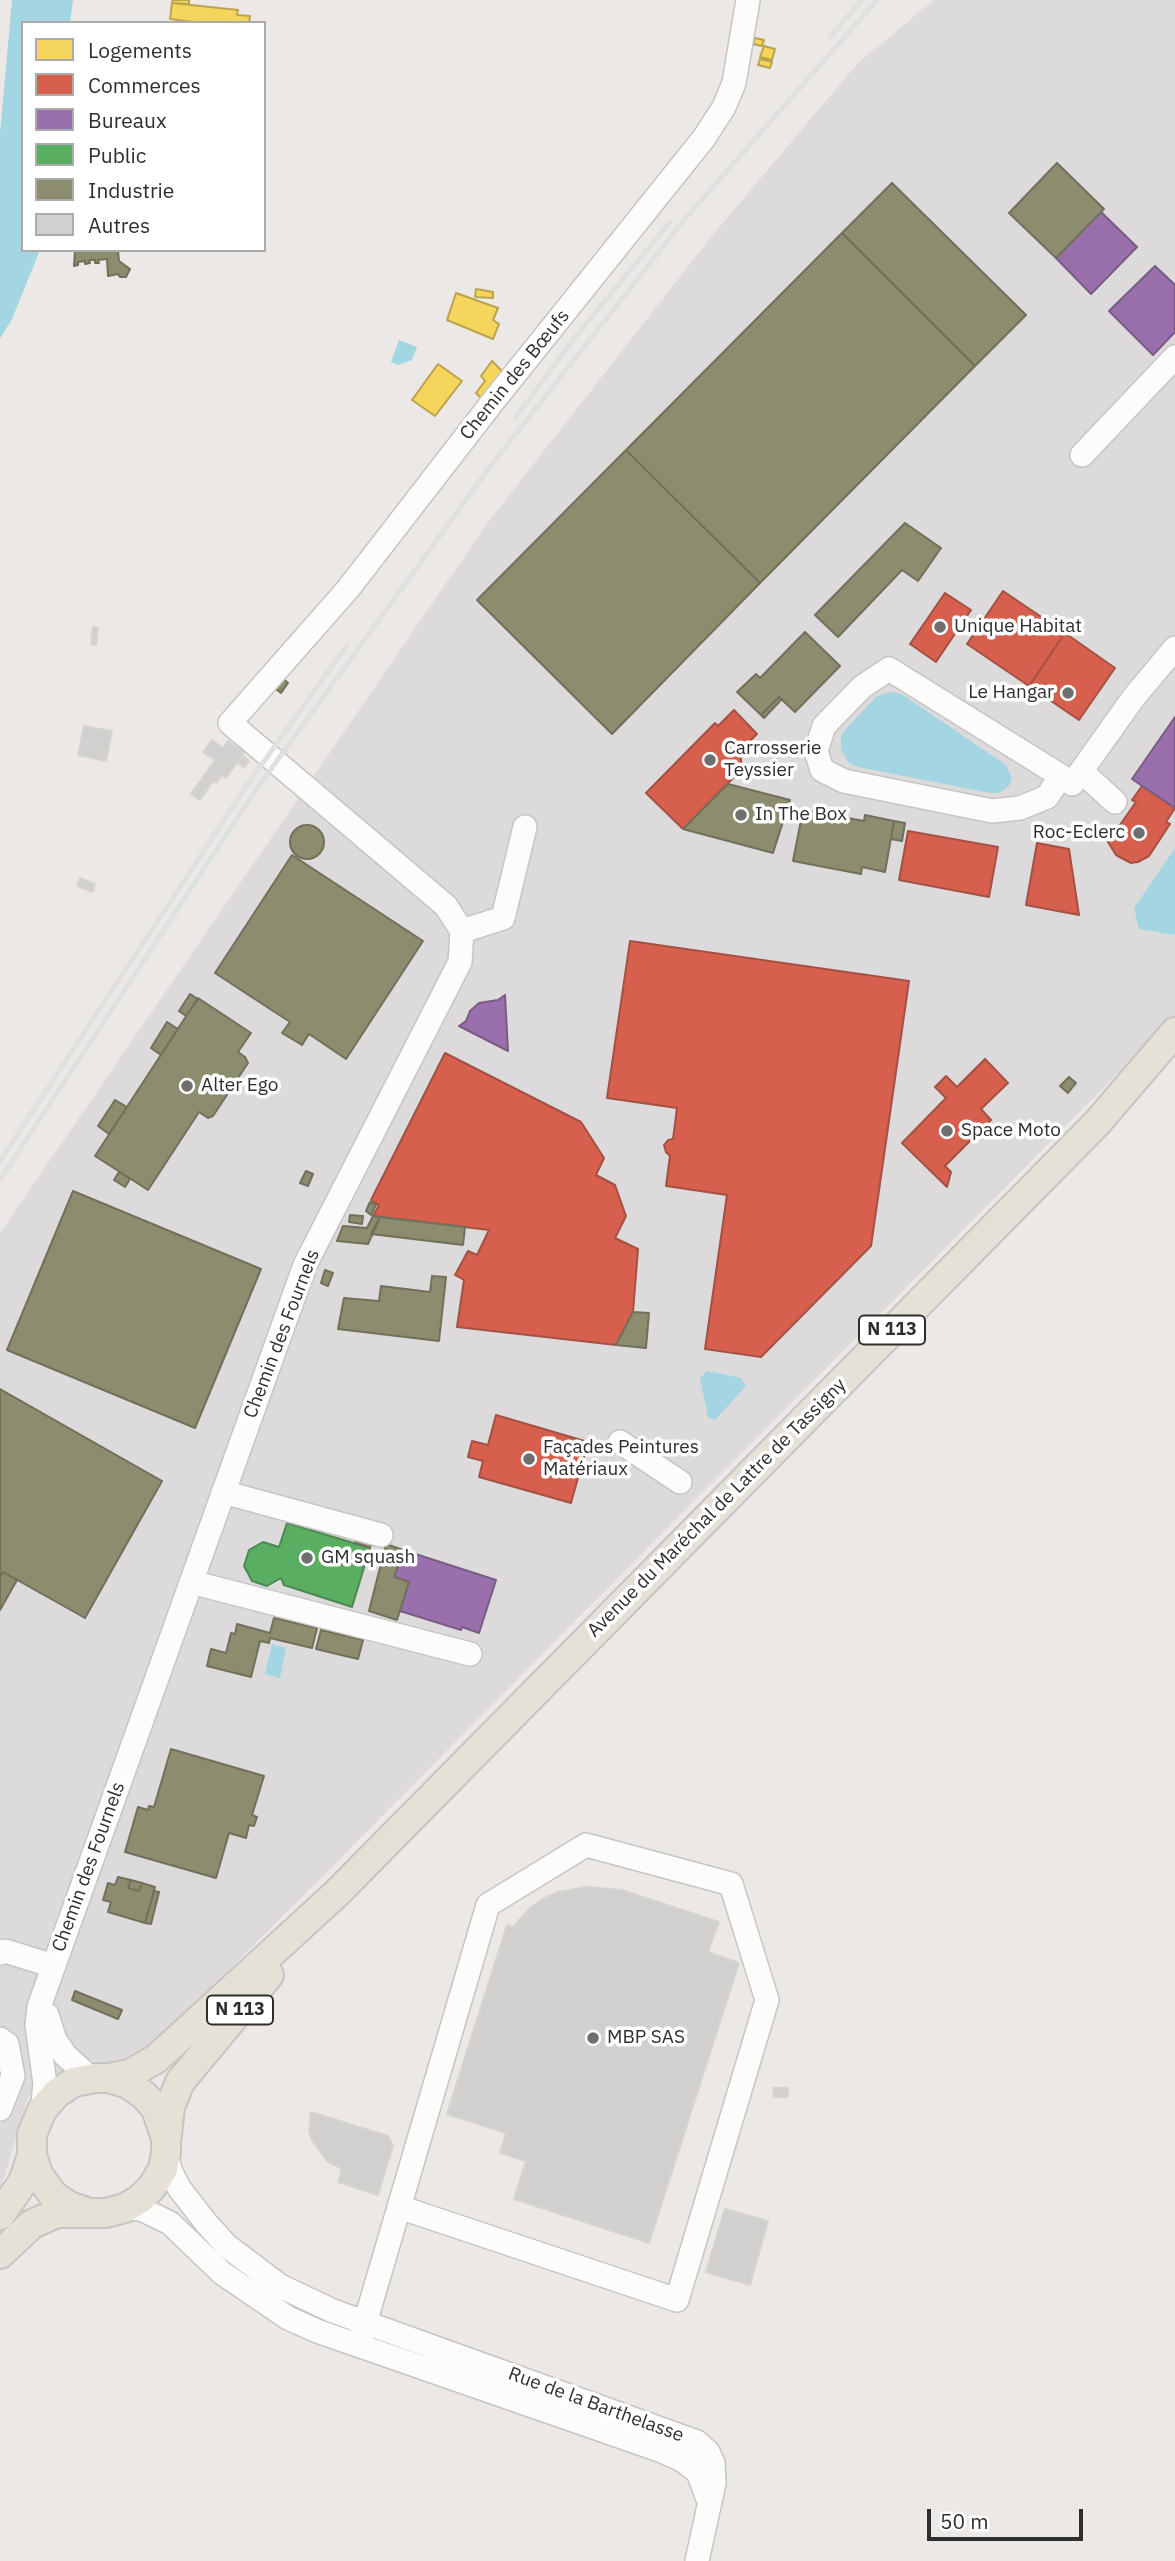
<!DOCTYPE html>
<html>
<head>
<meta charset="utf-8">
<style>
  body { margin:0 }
  #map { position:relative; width:1175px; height:2561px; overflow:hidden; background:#ebe8e5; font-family:"IBM Plex Sans",sans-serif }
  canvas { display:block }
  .legend { position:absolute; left:21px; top:21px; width:245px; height:231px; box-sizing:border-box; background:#fff; border:2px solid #ababab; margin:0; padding:9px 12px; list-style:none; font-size:21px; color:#2e2e2e }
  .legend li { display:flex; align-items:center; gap:14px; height:35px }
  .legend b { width:35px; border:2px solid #ababab }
  .scale { position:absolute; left:927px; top:2509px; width:156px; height:32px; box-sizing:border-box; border:4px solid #2e2e2e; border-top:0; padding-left:9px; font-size:21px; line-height:24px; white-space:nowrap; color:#2e2e2e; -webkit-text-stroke:5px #fff; paint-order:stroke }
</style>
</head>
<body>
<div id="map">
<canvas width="1175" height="2561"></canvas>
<ul class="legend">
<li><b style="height:19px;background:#f6d55c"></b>Logements</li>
<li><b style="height:19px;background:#d6604d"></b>Commerces</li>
<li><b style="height:19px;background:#9970ab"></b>Bureaux</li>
<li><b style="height:19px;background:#5aae61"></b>Public</li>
<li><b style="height:19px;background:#8c8c6e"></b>Industrie</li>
<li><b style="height:19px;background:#d2d0ce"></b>Autres</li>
</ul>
<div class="scale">50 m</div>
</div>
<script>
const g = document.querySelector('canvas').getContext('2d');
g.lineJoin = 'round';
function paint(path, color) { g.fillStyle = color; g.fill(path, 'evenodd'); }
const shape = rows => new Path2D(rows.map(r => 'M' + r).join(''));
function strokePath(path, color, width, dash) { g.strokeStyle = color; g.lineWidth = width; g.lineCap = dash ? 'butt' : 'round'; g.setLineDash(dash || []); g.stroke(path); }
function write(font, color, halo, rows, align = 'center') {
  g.font = font + ' "IBM Plex Sans",sans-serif'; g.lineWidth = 7; g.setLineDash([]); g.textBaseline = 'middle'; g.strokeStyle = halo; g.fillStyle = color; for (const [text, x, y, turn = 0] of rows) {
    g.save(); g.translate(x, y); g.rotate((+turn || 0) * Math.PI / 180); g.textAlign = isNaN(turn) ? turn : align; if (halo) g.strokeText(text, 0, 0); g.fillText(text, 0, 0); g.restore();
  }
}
const industrial = shape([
  [934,0,1175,0,1175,1016,146,2054,119,2065,85,2059,28,2097,0,2191,0,1233,486,525,711,237,858,63]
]);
const water = shape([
  [12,0,73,0,70,23,23,23,23,250,40,250,12,319,0,339,0,133],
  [399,340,417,347,412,360,398,365,391,362],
  [894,692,903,695,1006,765,1012,778,1009,786,999,793,990,793,858,767,849,763,841,750,841,737,845,730,876,697,886,693],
  [1175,848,1175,935,1139,929,1134,908],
  [707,1371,741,1378,746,1386,715,1420,708,1417,700,1378],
  [272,1644,286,1648,280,1678,265,1674]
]);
const homes = shape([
  [173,0,189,0,189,4,172,3,173,0],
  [172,3,238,10,237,15,250,16,249,23,201,23,170,19,172,3],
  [755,38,764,40,762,46,753,44,755,38],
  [764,46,775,49,772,60,760,57,764,46],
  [760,59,772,62,770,68,758,65,760,59],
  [476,289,493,292,493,298,475,297,476,289],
  [456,293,498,308,493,320,499,324,493,339,447,320,456,293],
  [492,361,503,372,482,399,476,393,485,381,481,376,492,361],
  [438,364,462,381,435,416,412,400,438,364]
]);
const shops = shape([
  [1003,591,1065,633,1029,686,967,644,1003,591],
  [945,593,971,610,936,662,910,644,945,593],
  [1065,633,1115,668,1079,720,1029,686,1065,633],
  [734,710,757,734,741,750,741,770,683,829,646,793,715,723,718,726,734,710],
  [1142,786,1175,808,1166,822,1170,824,1149,856,1138,862,1131,863,1116,855,1108,842,1136,802,1132,800,1142,786],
  [908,831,998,847,989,897,899,880,908,831],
  [1037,843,1069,849,1079,915,1026,905,1037,843],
  [630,941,909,981,871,1246,761,1357,705,1349,727,1195,666,1186,670,1156,666,1152,664,1145,668,1140,673,1139,677,1108,607,1098,630,941],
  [445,1053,581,1122,604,1158,596,1175,615,1185,626,1216,615,1238,638,1249,633,1312,616,1345,457,1327,464,1280,455,1275,468,1251,477,1255,489,1230,373,1216,379,1205,371,1200,445,1053],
  [985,1059,1008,1083,981,1109,991,1120,945,1166,951,1172,947,1187,902,1143,946,1098,935,1087,946,1076,957,1087,985,1059],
  [496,1415,588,1442,571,1503,479,1477,483,1461,468,1457,472,1441,488,1445,496,1415]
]);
const offices = shape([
  [1101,212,1137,247,1091,294,1056,258,1101,212],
  [1155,266,1175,285,1175,332,1153,355,1109,311,1155,266],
  [1175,717,1175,808,1132,779,1175,717],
  [505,995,508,1051,459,1026,466,1021,470,1011,479,1003,498,1000,505,995],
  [403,1550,496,1580,479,1633,462,1627,461,1630,400,1611,409,1582,394,1577,403,1550]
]);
const public = shape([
  [287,1523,370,1548,352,1607,284,1585,281,1578,267,1586,252,1581,244,1566,249,1550,263,1542,279,1547,287,1523]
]);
const industry = shape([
  [1057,163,1104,209,1056,258,1009,213,1057,163],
  [892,183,1026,315,975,366,842,233,892,183],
  [842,233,975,366,760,583,626,450,842,233],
  [75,250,118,250,119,261,130,269,126,277,120,277,118,274,108,276,107,259,98,260,99,263,95,263,95,260,89,260,90,263,85,264,85,261,78,262,78,265,74,266,75,250],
  [626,450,760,583,612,734,477,600,626,450],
  [905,523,941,548,918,581,902,570,838,637,815,615,905,523],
  [805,632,840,666,795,712,779,697,761,715,737,692,756,674,760,678,805,632],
  [280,676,288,683,281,693,272,686,280,676],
  [779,697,782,699,764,718,761,715,779,697],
  [728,784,790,800,773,853,683,829,728,784],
  [803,810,864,821,865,815,894,821,885,872,862,867,861,874,793,861,803,810],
  [894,821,905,823,902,841,891,839,894,821],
  '290 842a17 17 0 1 1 34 0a17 17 0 1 1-34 0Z',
  [292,855,423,941,346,1059,309,1034,302,1045,282,1033,290,1022,215,973,292,855],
  [190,994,198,999,186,1016,179,1011,190,994],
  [198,998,251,1033,238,1052,245,1057,248,1063,213,1116,208,1118,199,1112,148,1190,95,1156,198,998],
  [167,1022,178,1029,161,1055,151,1048,167,1022],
  [1069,1077,1076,1083,1068,1093,1060,1086,1069,1077],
  [115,1100,127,1107,109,1134,98,1126,115,1100],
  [306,1171,313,1174,308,1186,300,1183,306,1171],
  [119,1172,130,1179,125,1187,114,1180,119,1172],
  [73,1191,261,1269,195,1428,7,1350,73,1191],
  [370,1202,376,1205,371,1215,366,1211,370,1202],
  [350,1215,363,1216,362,1224,349,1222,350,1215],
  [373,1216,380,1217,368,1244,337,1241,343,1226,367,1228,373,1216],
  [380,1217,465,1227,463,1245,371,1234,380,1217],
  [325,1270,333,1273,328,1286,321,1283,325,1270],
  [432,1276,446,1277,439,1341,338,1329,344,1298,379,1301,381,1286,430,1292,432,1276],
  [633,1312,649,1313,646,1348,616,1345,633,1312],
  [0,1389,162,1481,85,1618,3,1572,0,1577,0,1389],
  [357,1536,372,1541,370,1548,355,1543,357,1536],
  [386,1544,403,1550,394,1577,409,1582,397,1620,369,1611,386,1544],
  [3,1572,17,1580,0,1610,0,1577,3,1572],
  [274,1618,317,1628,312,1648,270,1638,269,1643,260,1641,251,1677,207,1666,211,1649,226,1653,231,1633,235,1634,237,1624,270,1633,274,1618],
  [321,1630,363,1640,358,1659,316,1649,321,1630],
  [171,1749,264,1776,252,1815,257,1817,254,1826,249,1825,246,1838,229,1833,216,1878,125,1852,138,1807,148,1810,149,1806,154,1807,171,1749],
  [118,1877,131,1880,128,1888,139,1891,142,1883,155,1887,145,1923,108,1912,111,1902,103,1900,108,1883,115,1885,118,1877],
  [131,1880,142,1883,139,1891,128,1888,131,1880],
  [154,1891,159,1892,151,1924,145,1923,154,1891],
  [75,1991,122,2010,118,2019,72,2000,75,1991]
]);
const building = shape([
  [93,627,98,628,96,645,91,644,93,627],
  [84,726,112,731,106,761,78,755,84,726],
  [212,740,223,748,228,741,244,752,226,778,222,775,216,783,213,781,200,800,191,794,215,760,203,752,212,740],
  [243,756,249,761,244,768,238,763,243,756],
  [80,878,95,884,93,892,77,886,80,878],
  [587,1887,622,1890,719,1922,708,1952,739,1963,649,2243,514,2199,526,2161,500,2153,506,2133,447,2114,507,1925,513,1927,530,1908,543,1899,558,1892,587,1887],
  [773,2088,788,2088,788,2097,774,2097,773,2088],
  [311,2112,388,2136,393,2146,378,2195,338,2182,342,2169,327,2161,312,2140,309,2131,311,2112],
  [725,2209,768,2221,750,2285,706,2272,725,2209]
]);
const minor = shape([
  [1082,455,1175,357],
  [1081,771,1115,802],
  [1061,776,1047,797,1020,808,992,811,844,781,822,770,816,751,824,726,862,687,889,669,1061,776,1072,784,1134,697,1175,648],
  [462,931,503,918,525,827],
  [620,1442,680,1482],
  [223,1492,381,1535],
  [191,1582,470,1654],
  [0,1953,5,1951,54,1966],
  [47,2015,55,2040,65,2055,86,2074,95,2078],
  [0,2039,7,2044,13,2076,0,2109],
  [42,2110,45,2084,37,2025,39,2007,305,1265,460,962,462,931,446,906,230,723,348,589,491,404,704,138,724,107,734,83,748,0],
  [166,2153,170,2170,179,2188,207,2224,227,2246,280,2286,333,2311,697,2442,708,2452,713,2463,714,2483,697,2561],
  [125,2208,141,2209,170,2223,222,2273,288,2318,317,2331,662,2451,682,2460,698,2472,708,2499],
  [359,2345,365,2323,488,1905,586,1845,731,1884,767,2000,677,2300,399,2207]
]);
const major = shape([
  [109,2078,130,2074,156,2059,337,1893,1097,1123,1175,1032],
  [167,2135,170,2107,180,2082,269,1975],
  [32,2155,38,2174,53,2195,69,2206,84,2211],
  [0,2215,23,2182,32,2155,32,2134,42,2110,57,2093,74,2082,95,2078,109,2078,128,2084,145,2096,156,2109,166,2138,166,2153,163,2169,152,2187,140,2199,125,2208,106,2213,57,2213,32,2224,0,2254]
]);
const rail = shape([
  [830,37,862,0],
  [516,417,576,336,670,222],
  [0,1161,245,788,347,645],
  [0,1180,253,794,489,468,684,220,877,0]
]);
const markers = [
  [940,627,7,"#706f6e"],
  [1068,693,7,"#706f6e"],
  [710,760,7,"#706f6e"],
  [741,815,7,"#706f6e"],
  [1139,833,7,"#706f6e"],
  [187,1086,7,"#706f6e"],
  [947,1131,7,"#706f6e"],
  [529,1459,7,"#706f6e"],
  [307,1558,7,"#706f6e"],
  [593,2038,7,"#706f6e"]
];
const shields = [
  [892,1330,66],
  [240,2010,66]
];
const shieldNames = [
  ["N 113",892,1330],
  ["N 113",240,2010]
];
const streetNames = [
  ["Chemin des Bœufs",515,375,-51],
  ["Chemin des Fournels",282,1334,-69],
  ["Avenue du Maréchal de Lattre de Tassigny",717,1508,-45],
  ["Chemin des Fournels",89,1867,-70],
  ["Rue de la Barthelasse",596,2405,20]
];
const poiNames = [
  ["Unique Habitat",954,627],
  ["Le Hangar",1054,693,"right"],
  ["Carrosserie",724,749],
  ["Teyssier",724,771],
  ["In The Box",755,815],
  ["Roc-Eclerc",1125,833,"right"],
  ["Alter Ego",201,1086],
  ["Space Moto",961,1131],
  ["Façades Peintures",543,1448],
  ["Matériaux",543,1470],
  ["GM squash",321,1558],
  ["MBP SAS",607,2038]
];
paint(industrial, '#dcdadb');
paint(water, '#a3d6e2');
paint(homes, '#f6d55c');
strokePath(homes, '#baa34e', 2);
paint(shops, '#d6604d');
strokePath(shops, '#a45144', 2);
paint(offices, '#9970ab');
strokePath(offices, '#795c86', 2);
paint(public, '#5aae61');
strokePath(public, '#4d8852', 2);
paint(industry, '#8c8c6e');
strokePath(industry, '#70705b', 2);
paint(building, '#d2d0ce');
strokePath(building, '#d6d4d1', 2);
strokePath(minor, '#c6c5c5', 26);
strokePath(major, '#c6c5c4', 32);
strokePath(minor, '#fcfcfb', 23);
strokePath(major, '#e6e1d7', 28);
strokePath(rail, '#dfe0e0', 5);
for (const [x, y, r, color] of markers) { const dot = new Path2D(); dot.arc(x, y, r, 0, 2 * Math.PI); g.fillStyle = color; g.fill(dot); strokePath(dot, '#fff', 2.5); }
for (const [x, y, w] of shields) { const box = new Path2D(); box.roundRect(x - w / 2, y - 14.5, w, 29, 5); g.fillStyle = '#fff'; g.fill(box); strokePath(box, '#2e2e2e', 2); }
write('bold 18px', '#2e2e2e', null, shieldNames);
write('19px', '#2e2e2e', '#fff', streetNames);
write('19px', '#2e2e2e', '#fff', poiNames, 'left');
</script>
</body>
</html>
